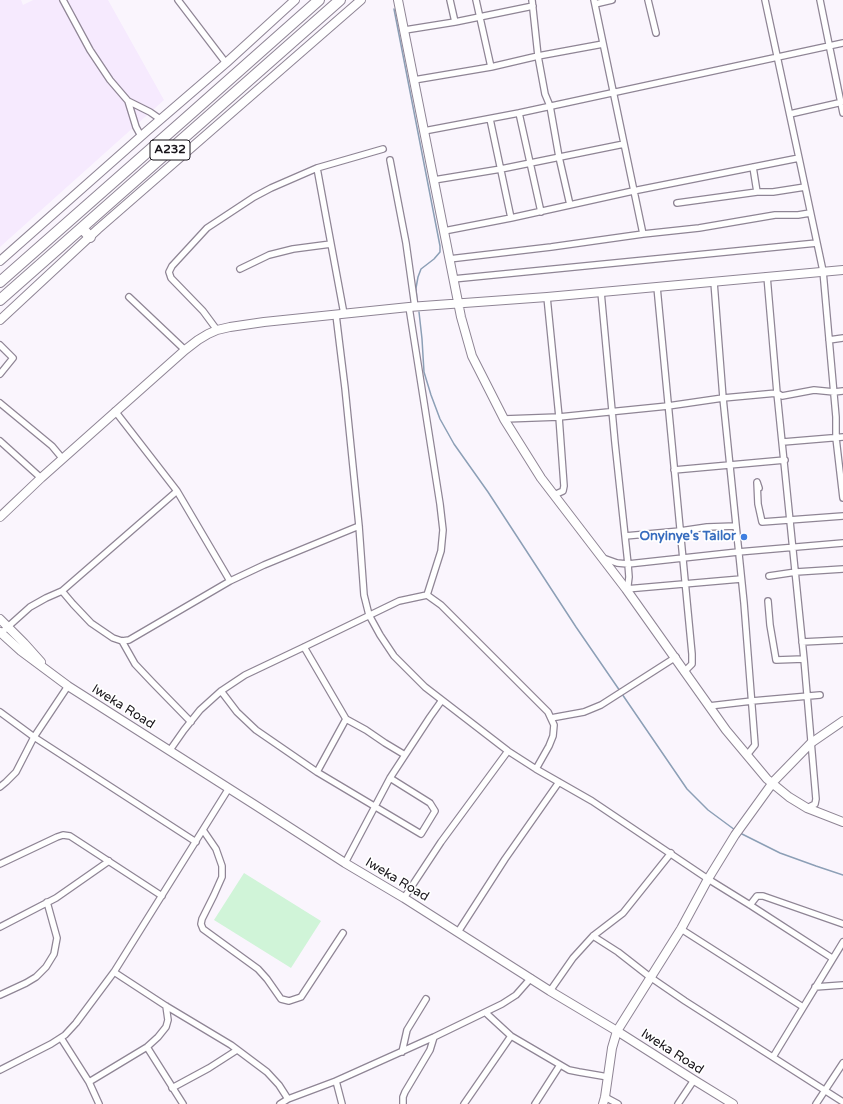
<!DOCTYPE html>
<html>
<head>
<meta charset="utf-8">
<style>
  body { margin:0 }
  canvas { display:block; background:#faf5fd }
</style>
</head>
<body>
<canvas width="843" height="1104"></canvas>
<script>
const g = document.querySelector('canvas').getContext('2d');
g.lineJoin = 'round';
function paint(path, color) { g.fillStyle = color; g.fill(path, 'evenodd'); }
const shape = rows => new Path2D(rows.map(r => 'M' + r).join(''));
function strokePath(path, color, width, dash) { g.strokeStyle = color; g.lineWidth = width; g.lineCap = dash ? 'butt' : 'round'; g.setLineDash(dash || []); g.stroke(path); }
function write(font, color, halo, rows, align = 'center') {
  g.font = font + ' "Varela Round",sans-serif'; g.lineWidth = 3.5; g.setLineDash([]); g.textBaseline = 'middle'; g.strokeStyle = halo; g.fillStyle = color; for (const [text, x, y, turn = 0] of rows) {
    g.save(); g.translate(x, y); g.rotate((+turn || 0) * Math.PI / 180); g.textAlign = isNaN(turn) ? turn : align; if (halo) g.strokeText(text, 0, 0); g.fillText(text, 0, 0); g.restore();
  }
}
const built = shape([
  [0,0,21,0,23,5,33,0,108,0,164,100,0,247]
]);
const green = shape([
  [244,873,321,921,291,968,214,920]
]);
const stream = shape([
  [394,9,440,246,440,252,434,259,421,269,418,277,416,288,417,301],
  [419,312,422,339,424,372,431,395,440,419,454,444,488,492,576,627,620,691],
  [622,694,687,789,708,810,735,830],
  [740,833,780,853,816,866,843,875]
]);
const street = shape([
  [63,0,90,50,110,80,128,101,150,112,160,119],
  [178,0,226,63],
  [450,0,455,22],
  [476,0,491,67],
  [532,0,538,56,545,94,550,106,559,157,570,205],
  [594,0,643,234],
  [648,0,656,33],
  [765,0,799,158],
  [820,0,843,113],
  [595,4,612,0],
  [405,30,455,22,533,6],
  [414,80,491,67,538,56,603,44],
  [128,101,136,127,141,136],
  [519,113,541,212],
  [790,114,843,102],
  [490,119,511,218],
  [424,131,519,113,843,43],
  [390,160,406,243,415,307],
  [753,167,757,192,773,192,805,187],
  [317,168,331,244,344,314],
  [434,180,501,169,624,144],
  [677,203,757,192],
  [444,231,511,218,633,191,799,158,823,271,836,417,836,438,843,498],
  [449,259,551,247,643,234,699,228,775,215,798,215,810,213],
  [240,269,269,255,293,249,331,244],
  [767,276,777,393,804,659,816,799,815,804,807,808],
  [453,279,817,243],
  [714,282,723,398,744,603,755,745,747,755],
  [657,287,692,654,692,664,684,672],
  [601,292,615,443,628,564,629,577,628,585,626,589,741,579],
  [129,297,185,350],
  [547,297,559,417,564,486,563,491,554,495],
  [409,307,440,504,443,530,441,551,427,595],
  [336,315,345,388,359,526,364,595,369,615,380,635,394,656,425,687,508,751,536,769,592,801,708,879,750,905,832,958],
  [217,330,203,311,171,278,169,272,172,266,207,228,254,197,271,188,317,168,383,149],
  [829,340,843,338],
  [0,345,13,358,0,374],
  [0,403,52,446,62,458],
  [115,411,177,491,230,581,264,565,359,526],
  [504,419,559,417,668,406,723,398,777,393,782,396,814,390,834,392,843,391],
  [0,441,41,478],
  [783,442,843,437],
  [674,470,785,460],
  [759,488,757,482,758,504,762,522,843,516],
  [625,536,680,531,707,527,736,526],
  [603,558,617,563,628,564,738,552,843,543],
  [769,576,796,572,843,569],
  [62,591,73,604,91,623,113,638,122,641,129,640,230,581],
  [768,601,770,625,776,660,804,659],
  [1,633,30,607,46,598,62,591,177,491],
  [122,641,135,664,152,682,191,722],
  [802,642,843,640],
  [304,647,346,719,317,772],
  [221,691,237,712,256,730,317,772,421,834,435,811,430,803,390,778],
  [709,706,752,701,820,695],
  [0,712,34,737,196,842],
  [551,718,584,712,601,705,676,657],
  [346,719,366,730,385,743,405,755],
  [170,750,184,730,200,710,221,691,245,675,304,647,399,601,427,595,441,605,548,712,554,725,553,736,549,746,536,769],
  [0,787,6,782,16,772,34,737,68,686],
  [203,830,216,849,222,866,222,877,214,895,202,919,201,924,203,929,258,969,267,979,281,999,289,1001,301,997,343,933],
  [345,863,390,778,430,717,442,700],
  [0,864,57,837,63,835,70,836,162,896],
  [404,898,441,842,508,751],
  [750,905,757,896,763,896,843,924],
  [0,927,56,898,109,861],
  [681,929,803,1007],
  [458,932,505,859,559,782],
  [593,936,618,952,650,977,685,1001,843,1102],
  [114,972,166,1006,231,1045,267,1072,279,1085,288,1099],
  [815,987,843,985],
  [550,991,573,958,593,936,623,913,671,853],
  [0,995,26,983,36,977,46,967,54,954,57,938,47,902],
  [486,1013,511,1036,569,1070,579,1072,608,1077],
  [61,1038,89,1082,99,1104],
  [147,1047,183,1104],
  [402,1052,407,1030,426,999],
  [773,1057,843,942],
  [0,1070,51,1044,65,1035,76,1023,114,972,229,788],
  [336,1081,434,1037,502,1004,516,995,531,978],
  [89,1082,147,1047,158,1037,166,1027,168,1020,166,1006],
  [172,1088,209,1068,237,1050],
  [605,1097,618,1104],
  [280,1104,288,1099,336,1081,342,1104],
  [403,1104,403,1097,405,1092,430,1050,434,1037],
  [464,1104,511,1036],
  [535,1104,560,1065],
  [678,1104,694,1080],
  [816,1104,843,1063]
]);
const secondary = shape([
  [398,0,461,317,472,356,504,419,541,478,626,589,726,730,767,779,789,797,807,808,843,822],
  [0,261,147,131,226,63,295,0],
  [0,320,98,229,361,0],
  [0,517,41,478,185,350,198,340,208,334,217,330,230,327,264,322,409,307,547,297,843,270],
  [0,619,24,643,41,662],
  [0,632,21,651,68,686,255,805,345,863,404,898,550,991,617,1031,694,1080,733,1104],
  [603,1104,605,1097,612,1048,617,1031,681,929,708,879,735,835,774,781,811,743,843,721]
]);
const highway = shape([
  [82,228,90,237],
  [0,282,186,118,319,0],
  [0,300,340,0]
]);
const markers = [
  [744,537,4,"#3f7fe0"]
];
const shields = [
  [170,150,40]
];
const shieldNames = [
  ["A232",170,150]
];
const shopNames = [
  ["Onyinye's Tailor",736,537]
];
const streetNames = [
  ["Iweka Road",123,707,32],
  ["Iweka Road",397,880,31],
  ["Iweka Road",672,1052,33]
];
paint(built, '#f6eafe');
paint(green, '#d0f4d8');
strokePath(stream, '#8c9fb6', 1.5);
strokePath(street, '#8f8595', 8);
strokePath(secondary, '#8f8595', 10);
strokePath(highway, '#8f8595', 12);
strokePath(street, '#fff', 5.5);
strokePath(secondary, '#fff', 8);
strokePath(highway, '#fff', 10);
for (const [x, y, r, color] of markers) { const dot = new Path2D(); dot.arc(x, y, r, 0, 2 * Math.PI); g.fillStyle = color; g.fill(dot); strokePath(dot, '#fff', 1.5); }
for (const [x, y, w] of shields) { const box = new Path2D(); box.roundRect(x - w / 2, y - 10, w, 20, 3); g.fillStyle = '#fff'; g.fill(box); strokePath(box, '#18141a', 1); }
write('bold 12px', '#18141a', null, shieldNames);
write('bold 13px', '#366cbe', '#fff', shopNames, 'right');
write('13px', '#18141a', '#fff', streetNames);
</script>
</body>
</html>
